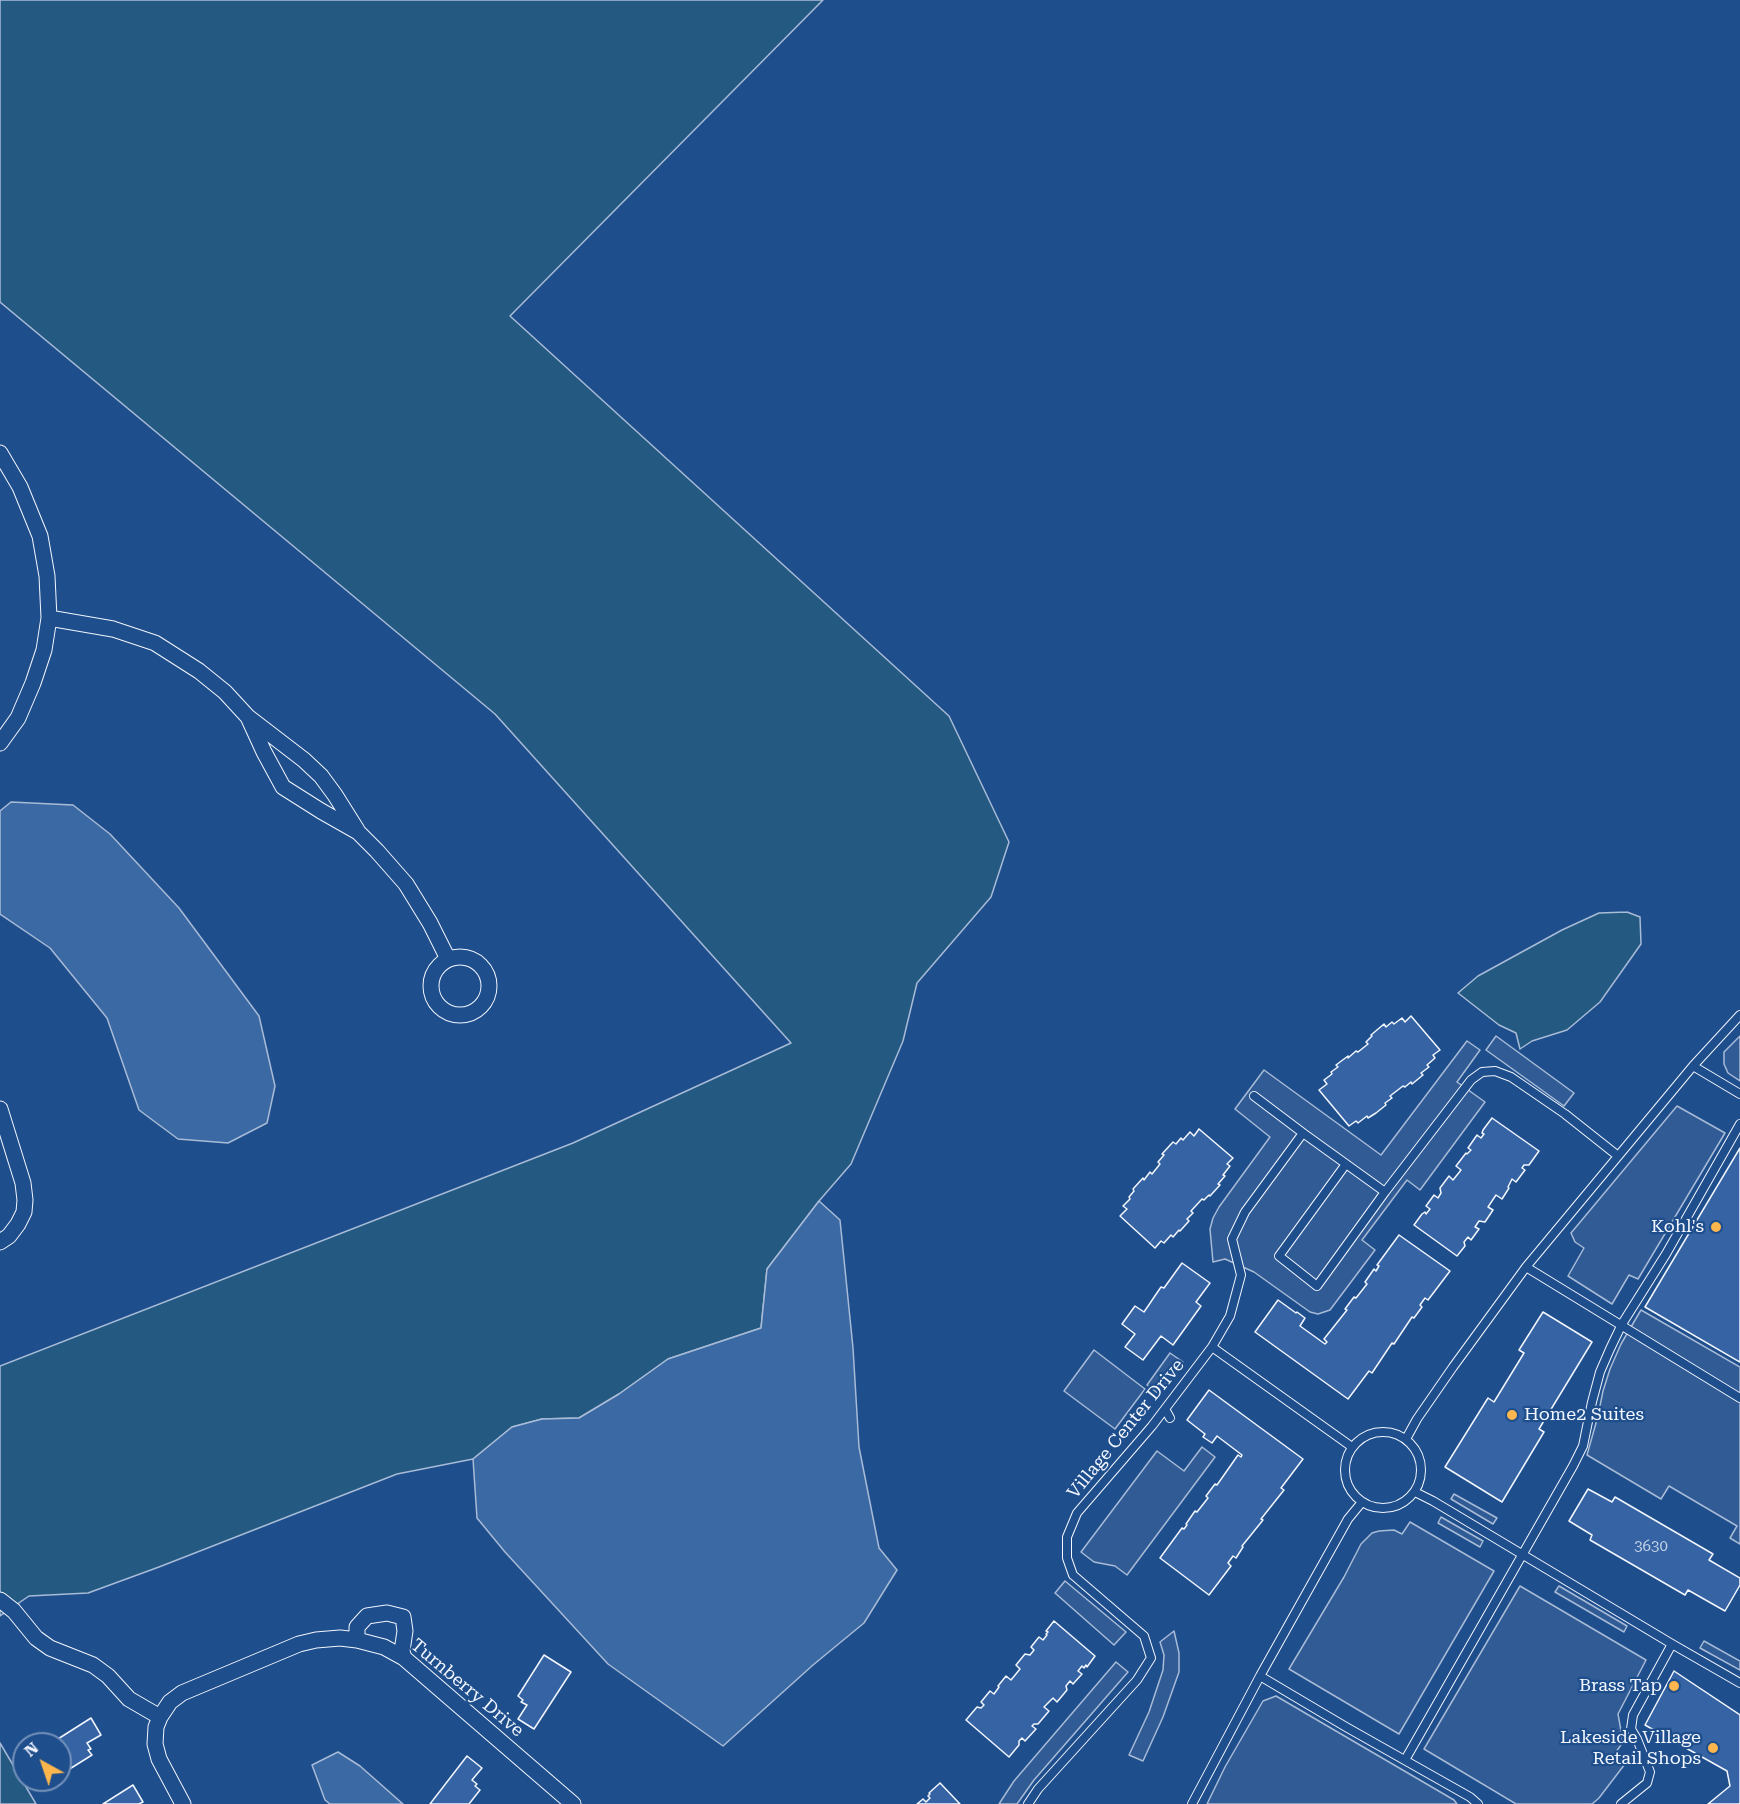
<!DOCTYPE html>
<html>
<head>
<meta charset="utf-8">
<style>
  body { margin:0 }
  #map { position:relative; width:1740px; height:1804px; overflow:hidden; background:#1f4e8c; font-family:"Roboto Serif",serif }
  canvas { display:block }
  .north { position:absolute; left:12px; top:1732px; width:60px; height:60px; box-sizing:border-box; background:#1f4e8c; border:2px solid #7391ba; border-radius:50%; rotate:320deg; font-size:16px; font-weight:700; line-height:24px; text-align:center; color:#f2f6ff }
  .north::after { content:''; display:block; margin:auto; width:21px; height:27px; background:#ffb74d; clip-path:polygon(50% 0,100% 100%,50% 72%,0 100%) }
</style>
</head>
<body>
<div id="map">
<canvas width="1740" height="1804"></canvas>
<div class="north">N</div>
</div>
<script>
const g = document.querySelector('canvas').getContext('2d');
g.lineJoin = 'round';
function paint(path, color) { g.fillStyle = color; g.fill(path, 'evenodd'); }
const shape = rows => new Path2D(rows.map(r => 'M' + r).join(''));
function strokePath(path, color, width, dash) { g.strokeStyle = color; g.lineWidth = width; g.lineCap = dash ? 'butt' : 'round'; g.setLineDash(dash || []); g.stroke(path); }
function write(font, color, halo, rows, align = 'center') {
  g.font = font + ' "Roboto Serif",serif'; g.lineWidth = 4.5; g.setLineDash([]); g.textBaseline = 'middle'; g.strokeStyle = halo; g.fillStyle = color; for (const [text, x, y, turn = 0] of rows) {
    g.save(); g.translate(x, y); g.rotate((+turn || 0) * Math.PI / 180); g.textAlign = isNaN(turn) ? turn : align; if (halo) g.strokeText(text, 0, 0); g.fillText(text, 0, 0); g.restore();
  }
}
const green = shape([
  [0,0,823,0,510,316,949,716,1009,842,991,897,917,983,903,1041,851,1164,819,1201,767,1269,761,1328,668,1359,619,1394,579,1418,542,1419,512,1427,473,1459,397,1474,159,1567,88,1593,29,1596,0,1616,0,1366,573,1143,791,1043,495,714,0,302,0,0],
  [1627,912,1640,917,1641,944,1600,1002,1567,1030,1532,1041,1520,1049,1516,1033,1499,1025,1458,993,1478,976,1562,930,1599,913,1627,912],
  [0,1743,36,1804,0,1804,0,1743]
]);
const parking = shape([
  [1496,1036,1574,1093,1564,1106,1486,1050,1496,1036],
  [1740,1036,1740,1081,1728,1073,1724,1064,1724,1052,1740,1036],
  [1467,1041,1480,1050,1457,1082,1485,1102,1420,1190,1407,1180,1362,1240,1375,1250,1330,1310,1318,1314,1310,1312,1254,1272,1225,1259,1213,1262,1210,1229,1213,1218,1219,1207,1270,1137,1235,1109,1264,1070,1381,1155,1467,1041],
  [1677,1106,1725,1133,1638,1279,1629,1275,1612,1304,1568,1276,1584,1248,1575,1242,1571,1233,1677,1106],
  [1641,1310,1740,1367,1740,1544,1730,1538,1737,1526,1669,1486,1661,1499,1587,1455,1598,1416,1603,1391,1610,1369,1621,1344,1641,1310],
  [1094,1350,1145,1389,1115,1429,1064,1391,1094,1350],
  [1170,1353,1183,1362,1159,1394,1147,1385,1170,1353],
  [1202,1447,1215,1457,1127,1575,1115,1566,1094,1562,1081,1552,1157,1451,1184,1471,1202,1447],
  [1454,1494,1497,1518,1493,1524,1451,1499,1454,1494],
  [1441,1517,1483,1541,1480,1547,1438,1523,1441,1517],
  [1410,1522,1494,1571,1399,1734,1289,1669,1344,1577,1361,1544,1372,1533,1379,1531,1394,1530,1402,1534,1410,1522],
  [1065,1581,1126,1632,1114,1645,1055,1593,1065,1581],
  [1520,1586,1646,1660,1618,1714,1623,1742,1616,1752,1628,1760,1599,1798,1592,1804,1516,1804,1424,1749,1520,1586],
  [1559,1586,1627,1626,1624,1632,1555,1592,1559,1586],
  [1174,1631,1179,1653,1179,1672,1163,1717,1143,1761,1129,1755,1149,1712,1163,1670,1164,1655,1160,1642,1174,1631],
  [1704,1641,1740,1661,1740,1670,1700,1648,1704,1641],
  [1116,1662,1128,1672,1034,1780,1017,1804,999,1804,1014,1781,1116,1662],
  [1276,1696,1454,1800,1457,1804,1207,1804,1225,1767,1263,1701,1276,1696]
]);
const water = shape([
  [11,802,73,805,110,834,179,908,259,1016,275,1086,267,1123,228,1143,178,1139,139,1110,107,1018,50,948,0,914,0,811,11,802],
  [819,1201,840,1220,853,1348,859,1447,879,1548,897,1570,864,1623,813,1665,723,1746,608,1664,505,1552,477,1518,473,1459,512,1427,542,1419,579,1418,619,1394,668,1359,761,1328,767,1269,819,1201],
  [338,1752,360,1766,403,1804,330,1804,325,1800,312,1765,338,1752]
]);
const building = shape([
  [1411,1016,1440,1050,1433,1055,1435,1058,1427,1065,1429,1067,1421,1073,1423,1075,1412,1084,1411,1082,1405,1087,1403,1086,1390,1096,1392,1098,1385,1103,1386,1105,1376,1113,1368,1118,1367,1116,1358,1123,1356,1121,1349,1126,1319,1090,1327,1084,1324,1080,1332,1074,1331,1072,1338,1067,1336,1065,1348,1056,1348,1058,1356,1051,1358,1052,1368,1044,1366,1042,1372,1036,1371,1035,1384,1024,1386,1027,1392,1022,1394,1024,1402,1018,1405,1022,1411,1016],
  [1492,1118,1539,1151,1529,1165,1524,1165,1522,1168,1525,1170,1516,1182,1512,1179,1508,1187,1509,1188,1502,1199,1496,1195,1488,1207,1493,1210,1485,1222,1479,1221,1475,1227,1479,1229,1471,1240,1468,1237,1464,1242,1465,1246,1457,1256,1414,1225,1422,1214,1425,1212,1426,1214,1430,1209,1426,1206,1434,1195,1438,1198,1441,1193,1440,1188,1449,1176,1453,1180,1461,1170,1456,1166,1466,1153,1467,1154,1471,1150,1468,1148,1477,1135,1481,1138,1484,1134,1482,1133,1483,1130,1492,1118],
  [1199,1129,1233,1158,1227,1164,1230,1166,1223,1175,1225,1176,1218,1184,1220,1185,1210,1196,1209,1195,1204,1200,1202,1199,1191,1211,1193,1213,1187,1219,1189,1221,1180,1231,1179,1230,1173,1237,1171,1235,1164,1243,1161,1241,1155,1248,1120,1216,1127,1209,1123,1206,1130,1199,1129,1197,1134,1191,1133,1189,1143,1178,1144,1180,1150,1172,1152,1174,1160,1164,1158,1162,1164,1155,1162,1154,1173,1142,1176,1144,1181,1138,1183,1140,1190,1132,1194,1136,1199,1129],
  [1740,1148,1740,1362,1645,1307,1740,1148],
  [1399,1235,1450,1271,1428,1300,1425,1298,1420,1305,1422,1307,1414,1318,1412,1317,1394,1344,1392,1343,1372,1373,1369,1371,1348,1399,1255,1332,1278,1300,1296,1313,1297,1312,1305,1318,1300,1326,1325,1344,1327,1342,1324,1339,1347,1310,1345,1309,1354,1297,1356,1298,1367,1284,1365,1282,1374,1269,1376,1271,1379,1266,1377,1265,1399,1235],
  [1182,1263,1210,1283,1196,1302,1201,1306,1173,1345,1161,1336,1143,1360,1125,1347,1135,1334,1122,1324,1135,1306,1144,1312,1161,1287,1164,1288,1182,1263],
  [1543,1312,1592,1342,1539,1429,1544,1432,1502,1502,1445,1467,1488,1398,1494,1402,1524,1353,1519,1350,1543,1312],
  [1209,1390,1303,1459,1281,1488,1284,1490,1261,1519,1263,1520,1242,1546,1243,1547,1236,1558,1233,1556,1228,1563,1231,1566,1209,1595,1160,1558,1182,1528,1184,1529,1187,1525,1186,1524,1195,1511,1197,1512,1208,1498,1206,1496,1215,1484,1217,1485,1238,1455,1241,1457,1242,1455,1217,1436,1212,1443,1203,1437,1205,1434,1187,1420,1209,1390],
  [1588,1489,1612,1502,1615,1497,1713,1554,1709,1560,1740,1578,1740,1585,1725,1611,1688,1590,1685,1595,1590,1540,1592,1535,1569,1521,1588,1489],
  [1054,1621,1095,1656,1087,1667,1086,1665,1084,1668,1082,1666,1078,1671,1082,1674,1073,1684,1070,1681,1066,1686,1067,1690,1057,1702,1053,1698,1044,1707,1049,1711,1038,1724,1034,1724,1032,1726,1036,1729,1025,1741,1022,1738,1019,1741,1019,1745,1009,1757,966,1720,977,1707,981,1708,984,1705,981,1702,990,1691,994,1694,999,1687,998,1686,1006,1676,1011,1680,1020,1669,1016,1665,1025,1654,1030,1655,1034,1650,1031,1647,1039,1637,1043,1640,1047,1635,1046,1634,1048,1632,1046,1631,1054,1621],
  [544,1655,571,1672,534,1729,518,1719,527,1705,521,1702,523,1700,518,1696,544,1655],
  [1674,1671,1740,1715,1740,1804,1708,1804,1730,1786,1727,1771,1645,1725,1674,1671],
  [91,1718,101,1735,87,1743,91,1749,88,1750,92,1755,60,1775,60,1744,50,1744,91,1718],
  [467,1756,482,1768,472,1780,477,1784,475,1786,480,1790,469,1804,430,1804,467,1756],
  [940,1783,960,1804,917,1804,923,1799,926,1802,930,1798,928,1796,930,1794,929,1793,940,1783],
  [133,1785,143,1802,139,1804,103,1804,133,1785]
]);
const lane = shape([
  [1693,1066,1740,1094],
  [1254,1096,1303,1133,1385,1192],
  [1346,1164,1279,1256,1317,1286,1385,1192,1471,1080,1482,1072,1495,1071,1511,1077,1565,1114,1618,1156],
  [1526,1267,1740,1398],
  [1212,1347,1352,1447],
  [1165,1409,1170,1418],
  '1345 1470a38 38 0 1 1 76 0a38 38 0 1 1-76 0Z',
  [1406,1439,1417,1419,1453,1367,1526,1267,1693,1066,1740,1015],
  [1415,1492,1433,1501,1672,1644,1740,1683],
  [1260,1676,1346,1727,1470,1797,1478,1804],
  [1405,1760,1573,1466,1583,1446,1592,1402,1600,1372,1610,1349,1622,1324,1666,1254,1740,1124],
  [1028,1804,1038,1789,1137,1680,1151,1658,1144,1636,1073,1575,1067,1558,1067,1537,1077,1513,1152,1426,1212,1347,1230,1316,1241,1275,1232,1239,1245,1212,1303,1133],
  [1192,1804,1260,1676,1348,1519,1362,1502],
  [1621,1804,1647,1783,1650,1772,1637,1739,1631,1729,1633,1715,1672,1644]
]);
const street = shape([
  [0,453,20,487,40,536,47,576,49,618,44,650,33,683,18,718,0,743],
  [49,618,113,629,155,643,199,671,225,692,248,717,264,752,283,787,321,811,358,832,377,851,406,884,430,923,448,959],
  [248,717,304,760,321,776,335,795,357,830],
  '431 986a29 29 0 1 1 58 0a29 29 0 1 1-58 0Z',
  [0,1109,23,1183,25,1200,24,1212,18,1224,9,1236,0,1242],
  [0,1600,14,1611,36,1638,50,1648,93,1665,108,1676,129,1699,160,1717],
  [357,1640,357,1627,367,1616,387,1613,403,1617,405,1631,402,1651,404,1658],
  [183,1804,159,1759,155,1744,156,1727,160,1717,170,1702,182,1693,299,1644,316,1640,340,1638,357,1640,384,1647,404,1658,573,1804]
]);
const markers = [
  [1716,1227,6,"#ffb74d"],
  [1512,1415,6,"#ffb74d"],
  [1674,1686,6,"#ffb74d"],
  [1713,1748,6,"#ffb74d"]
];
const numberNames = [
  ["3630",1651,1547]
];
const poiNames = [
  ["Kohl's",1704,1227],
  ["Home2 Suites",1524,1415,"left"],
  ["Brass Tap",1662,1686],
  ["Lakeside Village",1701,1738],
  ["Retail Shops",1701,1759]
];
const streetNames = [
  ["Village Center Drive",1126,1429,-51],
  ["Turnberry Drive",467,1688,40]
];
paint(green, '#245a82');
strokePath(green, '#a8bbd7', 1.5);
paint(parking, '#305b95');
strokePath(parking, '#a8bbd7', 1.5);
paint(water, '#3b69a3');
strokePath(water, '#a8bbd7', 1.5);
paint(building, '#3563a3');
strokePath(building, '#f2f6ff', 1.5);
strokePath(lane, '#f2f6ff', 10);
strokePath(street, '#f2f6ff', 17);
strokePath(lane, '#1f4e8c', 8);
strokePath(street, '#1f4e8c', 15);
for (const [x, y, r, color] of markers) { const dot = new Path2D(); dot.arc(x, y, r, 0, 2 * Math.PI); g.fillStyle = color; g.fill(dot); strokePath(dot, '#1f4e8c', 2); }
write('15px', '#c3d1e8', null, numberNames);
write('18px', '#f2f6ff', '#1f4e8c', poiNames, 'right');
write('18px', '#f2f6ff', '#1f4e8c', streetNames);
</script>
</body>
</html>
